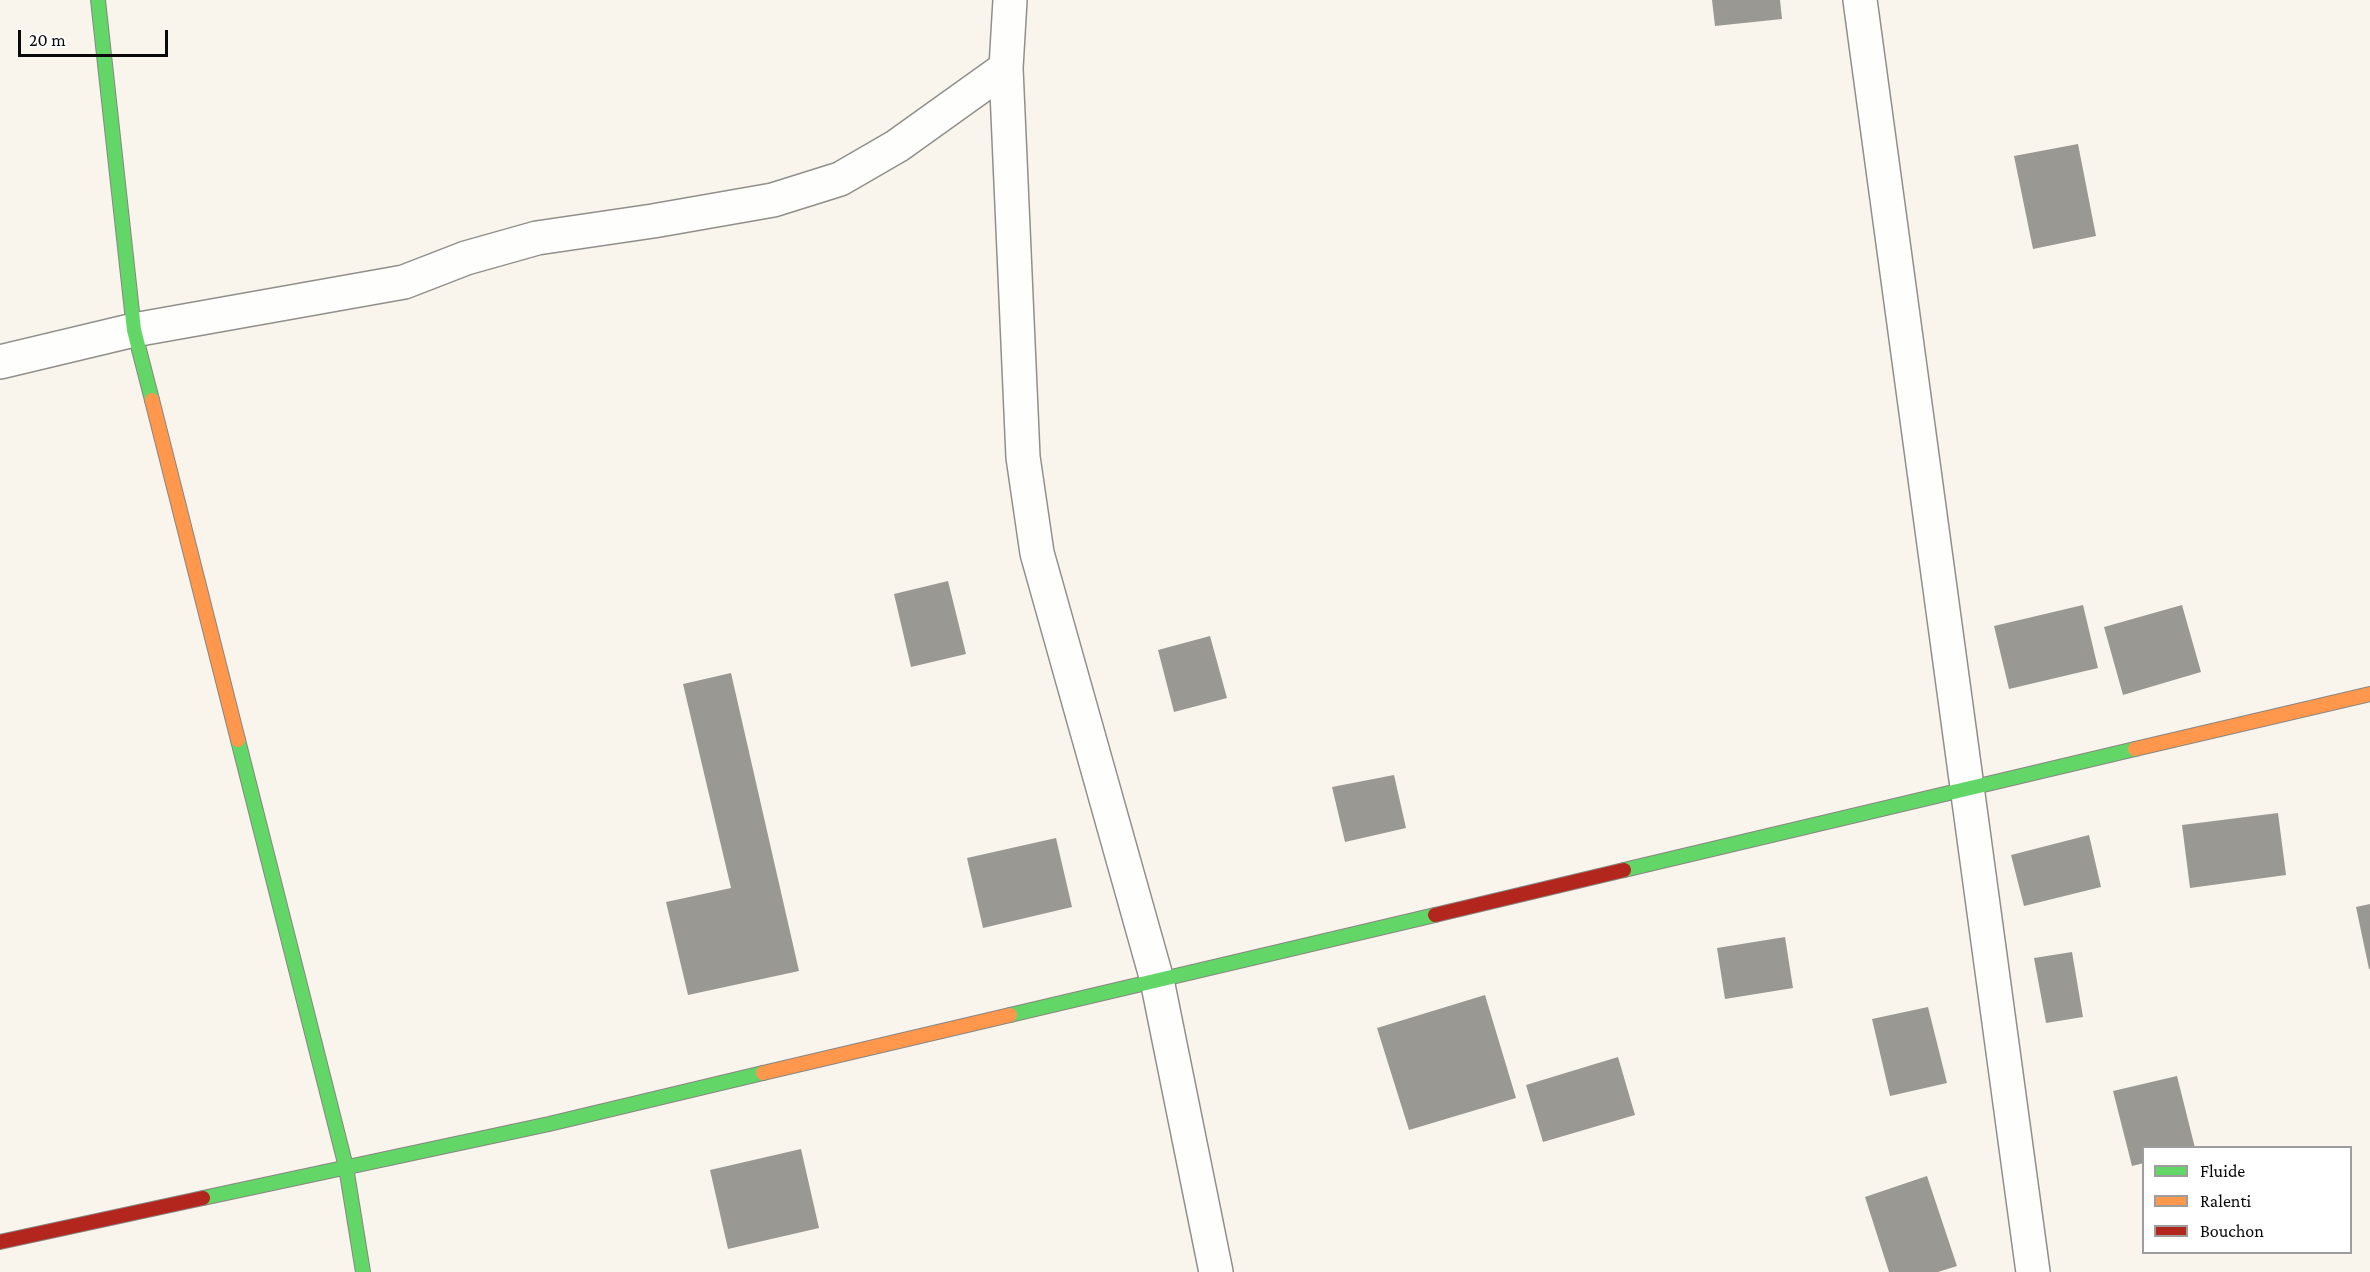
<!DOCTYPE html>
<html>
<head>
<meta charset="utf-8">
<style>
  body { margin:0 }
  #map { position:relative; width:2370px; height:1272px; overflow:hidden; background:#f9f5ec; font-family:"Crimson Pro",serif }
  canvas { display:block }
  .legend { position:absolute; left:2142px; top:1146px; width:210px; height:108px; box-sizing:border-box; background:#fff; border:2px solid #9d9d9d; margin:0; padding:8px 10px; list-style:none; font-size:18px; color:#090909 }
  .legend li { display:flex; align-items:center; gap:12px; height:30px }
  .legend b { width:30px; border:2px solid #9d9d9d }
  .scale { position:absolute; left:18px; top:30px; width:150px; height:27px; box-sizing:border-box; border:3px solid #090909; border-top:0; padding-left:8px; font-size:18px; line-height:21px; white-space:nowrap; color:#090909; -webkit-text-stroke:4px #fff; paint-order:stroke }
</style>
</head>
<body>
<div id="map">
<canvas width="2370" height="1272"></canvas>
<ul class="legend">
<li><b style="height:8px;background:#63d668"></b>Fluide</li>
<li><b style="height:8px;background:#ff974d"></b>Ralenti</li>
<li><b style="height:8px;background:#b3261e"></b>Bouchon</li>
</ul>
<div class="scale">20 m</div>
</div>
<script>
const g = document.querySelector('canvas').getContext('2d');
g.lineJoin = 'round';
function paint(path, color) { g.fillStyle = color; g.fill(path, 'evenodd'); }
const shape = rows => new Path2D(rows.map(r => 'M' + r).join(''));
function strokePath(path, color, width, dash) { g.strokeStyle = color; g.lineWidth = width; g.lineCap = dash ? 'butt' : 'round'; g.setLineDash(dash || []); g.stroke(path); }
const building = shape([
  [1712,0,1780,0,1782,19,1715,26],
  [2078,144,2096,236,2033,249,2014,156],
  [948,581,966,654,911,667,894,594],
  [2083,605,2098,668,2009,689,1994,626],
  [2182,605,2201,672,2123,695,2104,627],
  [1210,636,1227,698,1174,712,1158,650],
  [731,673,799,971,688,995,666,902,731,888,683,684],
  [1394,775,1406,828,1345,842,1332,787],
  [2278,813,2286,875,2190,888,2182,825],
  [2089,835,2101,887,2024,906,2011,855],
  [1056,838,1072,907,983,928,967,858],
  [2370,904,2370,969,2369,969,2356,907],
  [1785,937,1793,988,1725,999,1717,948],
  [2072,952,2083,1017,2046,1023,2034,958],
  [1485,995,1516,1098,1409,1130,1377,1028],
  [1928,1007,1947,1083,1890,1096,1872,1019],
  [1618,1057,1635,1115,1543,1142,1526,1085],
  [2177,1076,2195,1148,2144,1148,2144,1163,2132,1166,2113,1091],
  [801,1149,819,1228,728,1249,710,1170],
  [1927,1176,1957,1266,1938,1272,1889,1272,1865,1197]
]);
const street = shape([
  [1010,0,1006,68,1023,457,1037,553,1157,980,1216,1272],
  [1860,0,2033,1272],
  [0,362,134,330,404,282,466,258,537,238,653,221,773,200,840,179,897,146,1006,68]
]);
const fast = shape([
  [98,0,134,330,152,400],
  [238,740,346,1167,363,1272],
  [1624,870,2135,749],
  [1010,1015,1435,915],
  [203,1198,549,1124,763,1073]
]);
const slow = shape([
  [152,400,238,740],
  [2135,749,2370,694],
  [763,1073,1010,1015]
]);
const jam = shape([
  [1435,915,1624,870],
  [0,1242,203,1198]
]);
paint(building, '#9a9893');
strokePath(street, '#918f8b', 36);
strokePath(fast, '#888682', 16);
strokePath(slow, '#888682', 16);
strokePath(jam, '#888682', 16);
strokePath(street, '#fefefc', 33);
strokePath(fast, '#63d668', 14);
strokePath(slow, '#ff974d', 14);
strokePath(jam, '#b3261e', 14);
</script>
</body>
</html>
